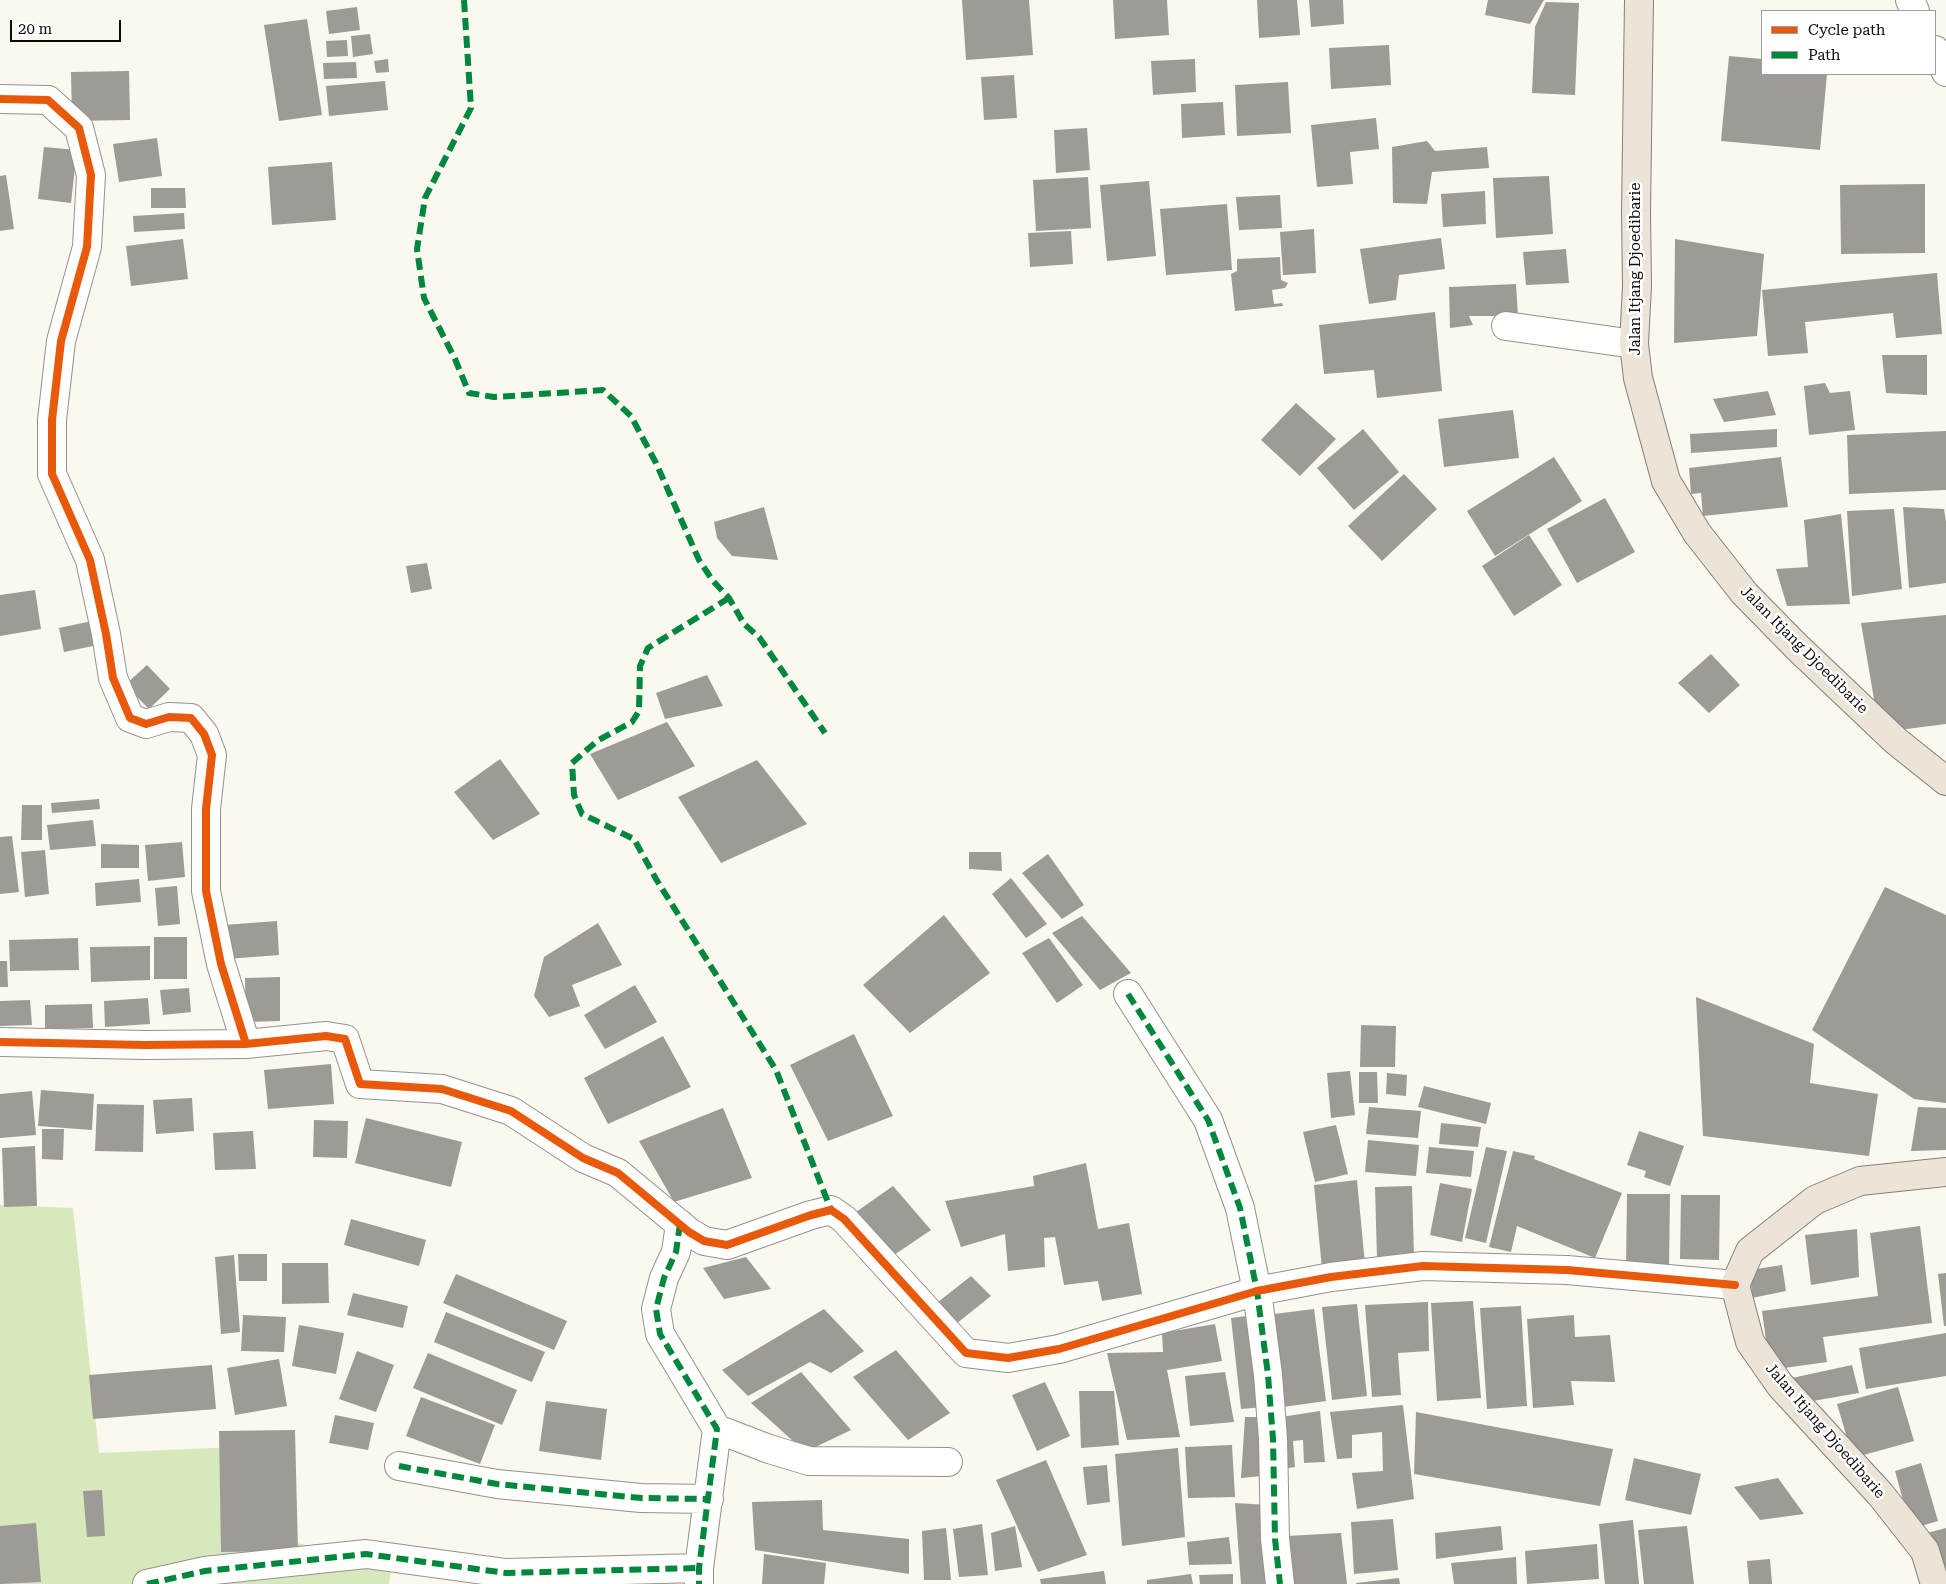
<!DOCTYPE html>
<html>
<head>
<meta charset="utf-8">
<style>
  body { margin:0 }
  #map { position:relative; width:1946px; height:1584px; overflow:hidden; background:#fbf8f0; font-family:"Roboto Serif",serif }
  canvas { display:block }
  .legend { position:absolute; left:1761px; top:10px; width:175px; height:65px; box-sizing:border-box; background:#fff; border:1px solid #9e9e9e; margin:0; padding:6px 9px; list-style:none; font-size:15px; color:#0c0c0c }
  .legend li { display:flex; align-items:center; gap:10px; height:25px }
  .legend b { width:25px; border:1px solid #9e9e9e }
  .scale { position:absolute; left:10px; top:20px; width:111px; height:22px; box-sizing:border-box; border:2px solid #0c0c0c; border-top:0; padding-left:6px; font-size:15px; line-height:18px; white-space:nowrap; color:#0c0c0c; -webkit-text-stroke:4px #fff; paint-order:stroke }
</style>
</head>
<body>
<div id="map">
<canvas width="1946" height="1584"></canvas>
<ul class="legend">
<li><b style="height:6px;background:#e8590c"></b>Cycle path</li>
<li><b style="height:6px;background:#00873e"></b>Path</li>
</ul>
<div class="scale">20 m</div>
</div>
<script>
const g = document.querySelector('canvas').getContext('2d');
g.lineJoin = 'round';
function paint(path, color) { g.fillStyle = color; g.fill(path, 'evenodd'); }
const shape = rows => new Path2D(rows.map(r => 'M' + r).join(''));
function strokePath(path, color, width, dash) { g.strokeStyle = color; g.lineWidth = width; g.lineCap = dash ? 'butt' : 'round'; g.setLineDash(dash || []); g.stroke(path); }
function write(font, color, halo, rows, align = 'center') {
  g.font = font + ' "Roboto Serif",serif'; g.lineWidth = 5; g.setLineDash([]); g.textBaseline = 'middle'; g.strokeStyle = halo; g.fillStyle = color; for (const [text, x, y, turn = 0] of rows) {
    g.save(); g.translate(x, y); g.rotate((+turn || 0) * Math.PI / 180); g.textAlign = isNaN(turn) ? turn : align; if (halo) g.strokeText(text, 0, 0); g.fillText(text, 0, 0); g.restore();
  }
}
const forest = shape([
  [0,1205,73,1208,99,1453,279,1445,267,1534,391,1570,389,1584,0,1584]
]);
const building = shape([
  [962,0,1029,0,1033,55,966,60],
  [1113,0,1167,0,1169,35,1115,39],
  [1257,0,1297,0,1300,35,1259,38],
  [1309,0,1343,0,1344,24,1311,27],
  [1488,0,1544,0,1530,24,1485,15],
  [1546,2,1579,3,1575,95,1532,93,1535,27],
  [357,7,360,30,329,34,326,11],
  [307,19,322,115,279,121,264,25],
  [370,34,373,54,353,57,351,36],
  [347,40,348,56,327,57,326,41],
  [1389,45,1391,85,1331,89,1329,48],
  [1729,56,1762,59,1762,74,1827,74,1820,150,1721,141],
  [388,59,389,72,376,73,374,61],
  [1195,59,1196,92,1153,95,1151,61],
  [356,62,357,78,324,79,323,63],
  [129,71,130,120,72,121,71,72],
  [1014,75,1017,118,984,120,981,77],
  [385,81,388,110,329,116,326,86],
  [1288,82,1291,133,1237,136,1235,85],
  [1223,102,1225,135,1182,138,1181,104],
  [1376,118,1379,149,1350,152,1353,184,1317,187,1311,125],
  [1087,128,1090,170,1056,173,1054,130],
  [157,138,162,176,119,182,113,144],
  [1427,141,1435,151,1487,147,1489,168,1432,172,1427,204,1393,203,1392,147],
  [44,147,77,150,71,203,38,199],
  [332,162,336,220,272,225,268,167],
  [6,175,14,229,0,231,0,176],
  [1549,176,1553,234,1496,238,1493,178],
  [1088,177,1091,228,1036,231,1033,180],
  [1149,181,1156,256,1107,261,1100,185],
  [1925,184,1925,253,1841,254,1840,185],
  [151,188,185,188,186,208,151,208],
  [1485,191,1486,224,1443,227,1441,194],
  [1280,195,1282,228,1239,230,1236,197],
  [1227,204,1232,270,1166,275,1160,209],
  [184,213,185,229,134,232,133,216],
  [1314,229,1316,273,1283,275,1280,232],
  [1071,231,1073,264,1030,267,1028,233],
  [1441,238,1445,269,1399,275,1396,300,1369,304,1360,249],
  [183,239,188,279,131,286,126,246],
  [1675,239,1764,254,1757,336,1674,343],
  [1566,249,1569,283,1526,285,1523,252],
  [1280,257,1281,280,1288,283,1285,288,1272,290,1274,304,1282,303,1283,306,1235,311,1231,274,1237,271,1237,259],
  [1937,273,1942,334,1896,338,1893,313,1805,322,1808,353,1768,356,1762,290],
  [1516,284,1518,316,1469,316,1473,325,1450,328,1449,287],
  [1435,312,1442,391,1377,398,1374,370,1324,374,1319,325],
  [1882,355,1927,355,1927,395,1886,393],
  [1825,383,1830,393,1850,391,1855,430,1809,435,1804,386],
  [1768,391,1776,415,1724,422,1713,399],
  [1296,403,1336,439,1300,476,1261,440],
  [1513,410,1519,458,1444,467,1438,419],
  [1363,429,1399,472,1354,510,1317,468],
  [1777,429,1777,447,1691,453,1690,434],
  [1946,431,1946,490,1849,494,1847,435],
  [1554,457,1582,501,1495,556,1467,511],
  [1781,457,1788,507,1703,516,1701,493,1691,494,1689,468],
  [1404,474,1437,509,1382,561,1348,526],
  [1605,498,1635,552,1577,583,1547,529],
  [764,507,778,560,732,556,717,538,714,522],
  [1903,507,1944,509,1946,522,1946,583,1909,588],
  [1894,509,1902,589,1852,596,1847,511],
  [1841,514,1850,604,1787,606,1776,569,1808,567,1804,520],
  [1529,535,1562,585,1514,616,1482,566],
  [427,563,432,589,411,593,406,566],
  [35,590,41,629,0,636,0,595],
  [1946,615,1946,724,1899,730,1876,711,1861,623],
  [92,621,98,645,64,652,59,628],
  [1711,654,1740,685,1709,713,1678,683],
  [147,665,170,689,149,709,125,685],
  [707,675,723,706,665,719,656,693],
  [667,722,695,766,618,800,590,754],
  [500,759,540,814,493,840,454,792],
  [757,760,807,824,721,863,678,797],
  [99,799,100,809,52,813,51,803],
  [22,805,42,805,42,840,21,840],
  [93,820,96,846,50,850,47,825],
  [12,836,19,892,0,894,0,837],
  [182,842,185,877,148,881,145,845],
  [101,844,139,845,139,868,101,868],
  [45,850,49,894,25,897,21,852],
  [969,852,1001,852,1002,871,969,869],
  [1048,854,1084,905,1062,919,1022,873],
  [1011,878,1047,924,1026,938,992,894],
  [139,879,141,902,96,906,95,883],
  [177,886,180,924,158,926,155,888],
  [1885,887,1946,915,1946,1103,1914,1099,1812,1030],
  [944,915,990,973,910,1033,863,985],
  [1082,916,1131,973,1100,990,1052,933],
  [277,921,279,955,227,959,224,925],
  [598,923,622,965,572,985,580,1006,549,1017,534,996,544,957],
  [154,937,187,937,187,979,154,979],
  [78,938,79,970,10,971,9,940],
  [1049,938,1083,985,1057,1003,1022,953],
  [150,946,150,980,91,982,90,947],
  [0,961,7,961,8,987,0,987],
  [280,977,280,1021,246,1022,245,978],
  [635,985,657,1022,605,1049,584,1015],
  [189,988,191,1012,163,1015,160,990],
  [1696,997,1814,1044,1810,1083,1878,1094,1869,1156,1703,1136],
  [148,998,150,1024,105,1027,104,1001],
  [30,1000,32,1025,0,1026,0,1001],
  [92,1004,93,1028,45,1029,45,1005],
  [1361,1025,1396,1026,1395,1067,1360,1067],
  [854,1034,893,1116,828,1141,790,1065],
  [663,1036,691,1087,608,1124,584,1078],
  [331,1064,334,1104,268,1109,264,1070],
  [1350,1071,1355,1115,1331,1118,1327,1073],
  [1359,1072,1377,1072,1378,1103,1359,1103],
  [1387,1073,1407,1075,1406,1096,1386,1094],
  [1424,1086,1491,1103,1486,1124,1418,1107],
  [41,1090,94,1094,92,1130,38,1126],
  [32,1091,36,1135,0,1138,0,1094],
  [192,1098,194,1131,156,1134,153,1100],
  [97,1104,144,1105,143,1152,95,1151],
  [1369,1107,1421,1111,1418,1138,1366,1134],
  [1918,1107,1946,1108,1946,1150,1911,1151],
  [723,1108,752,1178,674,1202,639,1141],
  [366,1118,462,1142,451,1187,355,1163],
  [314,1120,348,1121,347,1158,313,1157],
  [1441,1123,1481,1127,1478,1147,1439,1144],
  [1336,1125,1348,1174,1315,1182,1303,1132],
  [42,1129,64,1129,63,1160,42,1159],
  [253,1131,256,1169,215,1170,213,1133],
  [1639,1131,1684,1146,1670,1186,1644,1177,1646,1171,1627,1165],
  [1368,1140,1419,1145,1416,1176,1365,1172],
  [35,1146,37,1206,4,1207,2,1148],
  [1429,1147,1474,1151,1471,1177,1426,1173],
  [1486,1147,1507,1151,1486,1243,1465,1238],
  [1513,1151,1535,1156,1534,1159,1622,1193,1595,1258,1517,1226,1511,1252,1489,1247],
  [1086,1163,1098,1229,1129,1223,1142,1294,1102,1301,1098,1281,1064,1285,1055,1237,1044,1238,1045,1267,1008,1271,1005,1234,961,1247,945,1201,1034,1186,1033,1176],
  [1357,1180,1365,1264,1322,1269,1314,1185],
  [1440,1183,1472,1189,1462,1242,1430,1235],
  [893,1186,931,1230,891,1257,856,1212],
  [1412,1186,1414,1257,1377,1259,1375,1187],
  [1627,1194,1670,1194,1669,1268,1626,1268],
  [1681,1195,1720,1195,1719,1260,1680,1259],
  [351,1219,426,1240,419,1266,344,1245],
  [1920,1226,1932,1323,1823,1337,1827,1362,1770,1370,1762,1311,1878,1296,1870,1233],
  [1857,1229,1859,1277,1811,1285,1805,1235],
  [238,1254,267,1254,267,1281,239,1281],
  [234,1255,240,1332,221,1334,215,1257],
  [746,1257,771,1289,724,1299,703,1268],
  [282,1263,328,1263,329,1303,282,1304],
  [1782,1265,1786,1291,1752,1298,1750,1270],
  [1946,1273,1946,1326,1944,1326,1938,1274],
  [456,1274,567,1321,554,1350,443,1303],
  [971,1276,991,1296,956,1324,933,1306],
  [353,1293,408,1306,403,1328,347,1315],
  [1473,1301,1481,1398,1437,1401,1431,1303],
  [1428,1302,1429,1351,1398,1353,1401,1395,1372,1397,1365,1305],
  [1357,1304,1367,1396,1332,1400,1322,1307],
  [1521,1306,1527,1406,1487,1409,1480,1308],
  [824,1309,864,1351,831,1373,810,1362,748,1396,722,1370],
  [1314,1309,1326,1401,1276,1408,1266,1315],
  [446,1312,545,1352,532,1382,434,1342],
  [243,1315,286,1317,284,1352,241,1351],
  [1254,1315,1264,1407,1241,1409,1231,1318],
  [1574,1315,1575,1337,1610,1335,1615,1382,1571,1381,1574,1405,1533,1408,1527,1319],
  [1215,1324,1222,1361,1167,1370,1180,1437,1127,1440,1107,1353,1163,1352,1162,1333],
  [299,1325,344,1333,336,1374,292,1366],
  [1946,1333,1946,1376,1866,1389,1859,1348],
  [896,1350,950,1413,908,1440,853,1377],
  [357,1351,394,1365,376,1412,339,1399],
  [428,1353,517,1390,502,1425,413,1388],
  [279,1359,287,1406,235,1415,227,1368],
  [212,1365,216,1409,93,1419,89,1375],
  [1852,1365,1859,1393,1801,1403,1792,1378],
  [801,1372,851,1430,805,1452,751,1403],
  [1225,1372,1234,1422,1190,1426,1185,1376],
  [1045,1382,1070,1436,1037,1451,1012,1395],
  [1898,1387,1914,1441,1853,1458,1837,1404],
  [1079,1391,1114,1391,1119,1445,1081,1448],
  [421,1397,495,1425,480,1464,406,1436],
  [546,1401,607,1409,601,1460,539,1451],
  [1403,1405,1414,1499,1357,1509,1352,1473,1383,1471,1382,1432,1352,1435,1352,1458,1337,1459,1330,1412],
  [1320,1411,1325,1462,1304,1463,1303,1440,1293,1441,1295,1467,1282,1469,1281,1417],
  [1416,1412,1613,1449,1600,1506,1414,1474],
  [335,1415,374,1423,368,1450,329,1443],
  [1245,1417,1263,1417,1262,1476,1241,1478],
  [295,1430,298,1551,221,1552,219,1431],
  [1232,1445,1235,1497,1188,1498,1185,1447],
  [1178,1448,1185,1537,1122,1546,1115,1454],
  [1634,1458,1701,1474,1691,1515,1625,1500],
  [1046,1460,1087,1555,1038,1572,996,1480],
  [1921,1463,1938,1521,1911,1529,1895,1471],
  [1107,1465,1110,1502,1087,1505,1083,1467],
  [1778,1478,1804,1514,1760,1520,1734,1487],
  [102,1490,105,1536,87,1537,83,1491],
  [822,1500,823,1530,909,1539,909,1574,755,1550,752,1502],
  [1235,1503,1268,1505,1275,1584,1241,1584],
  [1393,1519,1398,1570,1354,1574,1351,1522],
  [1633,1520,1639,1584,1605,1584,1599,1524],
  [36,1523,41,1582,0,1584,0,1526],
  [982,1524,988,1575,959,1577,953,1529],
  [1015,1526,1022,1567,995,1571,991,1533],
  [1501,1526,1503,1550,1436,1559,1435,1533],
  [1687,1526,1694,1584,1644,1584,1638,1530],
  [946,1528,951,1580,924,1580,922,1531],
  [1946,1528,1946,1577,1927,1533],
  [1341,1533,1347,1584,1294,1584,1287,1536],
  [1229,1537,1232,1564,1189,1565,1187,1542],
  [1597,1544,1599,1579,1527,1584,1525,1551],
  [764,1554,826,1563,824,1584,762,1584],
  [1516,1557,1517,1584,1454,1584,1451,1563],
  [1770,1559,1772,1584,1749,1584,1747,1561],
  [1104,1571,1106,1584,1041,1584,1040,1579],
  [1191,1574,1193,1584,1147,1584,1147,1580],
  [1233,1574,1233,1584,1200,1584,1199,1575],
  [1399,1578,1400,1584,1356,1584,1356,1583]
]);
const minor = shape([
  [1910,0,1915,11],
  [1935,50,1946,72],
  [0,99,48,100,79,128,91,175,87,247,61,341,52,420,52,474,90,560,106,634,113,678,130,718,146,724,169,717,191,718,204,734,212,755,206,809,206,891,221,964,246,1044],
  [1506,326,1634,344],
  [1128,994,1208,1120,1240,1208,1257,1291,1268,1375,1273,1439,1275,1539,1280,1584],
  [0,1042,145,1045,246,1044,326,1036,345,1039,360,1084,442,1089,511,1111,583,1158,618,1173,689,1232,704,1241,727,1245,811,1215,831,1210,844,1219,966,1353,1008,1358,1059,1349,1257,1291,1331,1277,1423,1266,1567,1270,1735,1285],
  [680,1224,676,1252,664,1278,656,1309,660,1334,717,1429,699,1568,699,1584],
  [717,1429,769,1449,809,1461,948,1462],
  [399,1466,497,1484,641,1498,709,1499],
  [147,1584,205,1571,366,1554,506,1573,699,1568]
]);
const major = shape([
  [1639,0,1636,213,1637,286,1634,344,1638,378,1666,481,1697,533,1744,593,1797,647,1896,741,1946,781],
  [1935,1584,1925,1551,1881,1495,1780,1385,1750,1342,1735,1285,1750,1251,1815,1200,1860,1181,1946,1172]
]);
const quiet = shape([
  [464,0,471,108,425,198,417,249,424,298,455,359,469,393,494,397,603,390,631,416,656,463,699,560,713,581,729,598,744,624,759,637,825,733],
  [729,598,648,648,640,666,639,711,632,722,597,741,572,763,574,795,582,814,634,839,656,879,776,1070,831,1210],
  [1128,994,1208,1120,1240,1208,1257,1291,1268,1375,1273,1439,1275,1539,1280,1584],
  [680,1224,676,1252,664,1278,656,1309,660,1334,717,1429,699,1568,699,1584],
  [399,1466,497,1484,641,1498,709,1499],
  [147,1584,205,1571,366,1554,506,1573,699,1568]
]);
const cycleway = shape([
  [0,99,48,100,79,128,91,175,87,247,61,341,52,420,52,474,90,560,106,634,113,678,130,718,146,724,169,717,191,718,204,734,212,755,206,809,206,891,221,964,246,1044],
  [0,1042,145,1045,246,1044,326,1036,345,1039,360,1084,442,1089,511,1111,583,1158,618,1173,689,1232,704,1241,727,1245,811,1215,831,1210,844,1219,966,1353,1008,1358,1059,1349,1257,1291,1331,1277,1423,1266,1567,1270,1735,1285]
]);
const streetNames = [
  ["Jalan Itjang Djoedibarie",1636,269,-90],
  ["Jalan Itjang Djoedibarie",1804,650,45],
  ["Jalan Itjang Djoedibarie",1825,1431,49]
];
paint(forest, '#d8e8bd');
paint(building, '#9e9a96');
strokePath(minor, '#94928f', 30);
strokePath(major, '#81807c', 30);
strokePath(minor, '#fefefd', 28);
strokePath(major, '#ece4d7', 28);
strokePath(quiet, '#00873e', 6, [12, 6]);
strokePath(cycleway, '#e8590c', 8);
write('15px', '#0c0c0c', '#fff', streetNames);
</script>
</body>
</html>
